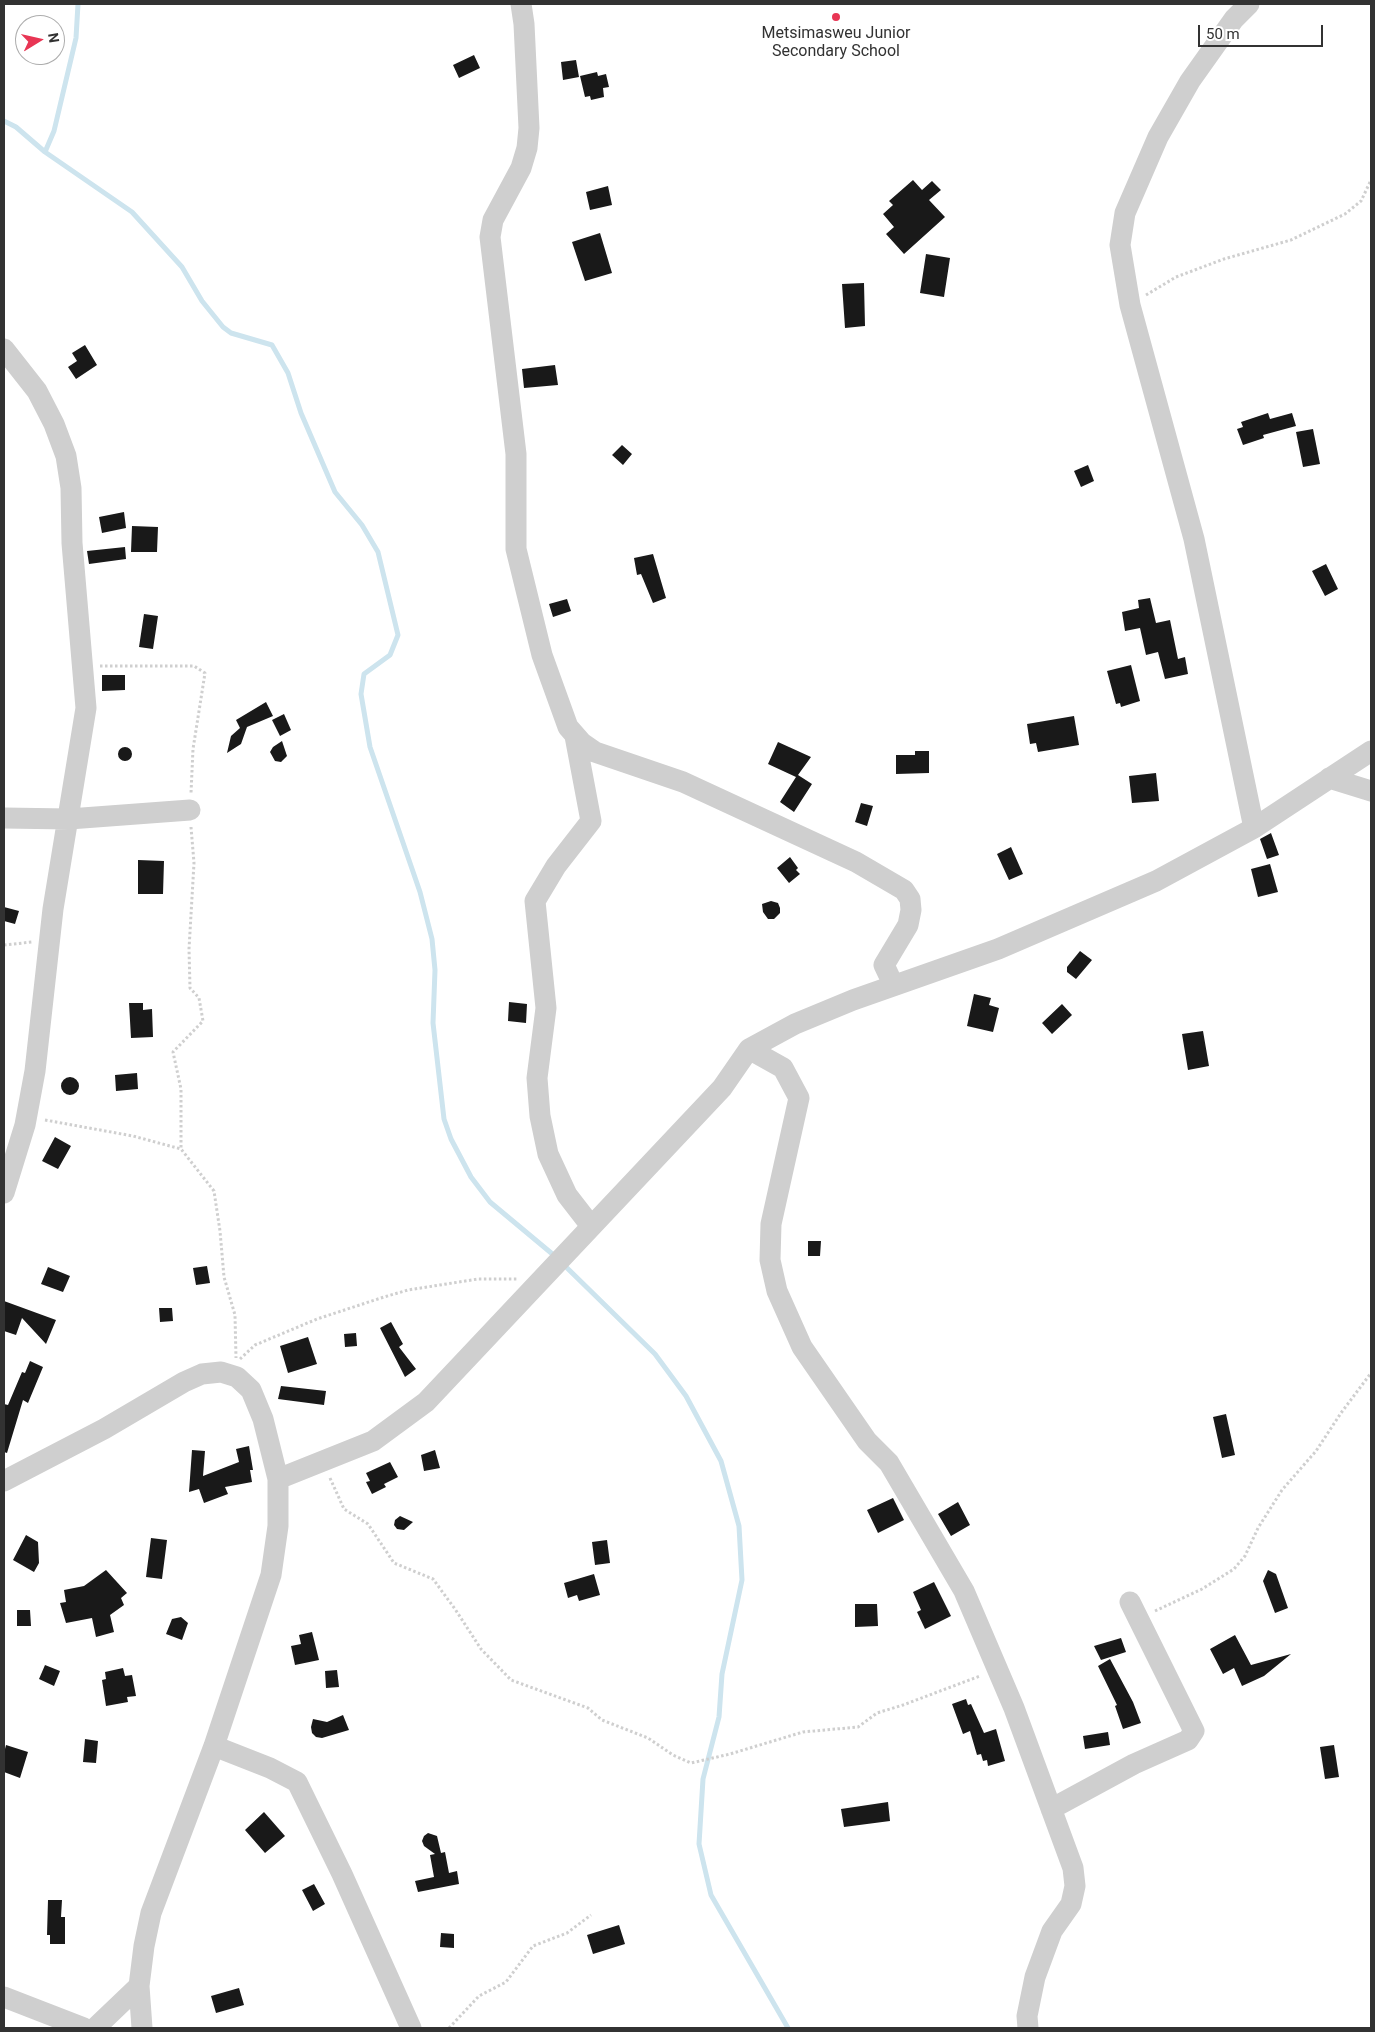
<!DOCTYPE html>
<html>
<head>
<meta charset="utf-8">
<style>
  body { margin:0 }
  #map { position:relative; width:1375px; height:2032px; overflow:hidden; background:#fff; font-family:Roboto,sans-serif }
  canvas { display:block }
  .frame { position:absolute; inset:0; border:5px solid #323232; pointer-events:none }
  .north { position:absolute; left:15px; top:15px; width:50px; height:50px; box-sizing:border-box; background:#fff; border:1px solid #adadad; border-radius:50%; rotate:81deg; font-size:14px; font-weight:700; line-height:20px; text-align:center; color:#323232 }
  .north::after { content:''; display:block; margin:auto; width:18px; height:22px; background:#e83554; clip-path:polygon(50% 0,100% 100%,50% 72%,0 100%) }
  .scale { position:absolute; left:1198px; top:25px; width:125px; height:22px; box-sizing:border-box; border:2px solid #323232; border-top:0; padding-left:6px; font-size:15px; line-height:18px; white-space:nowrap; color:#323232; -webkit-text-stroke:4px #fff; paint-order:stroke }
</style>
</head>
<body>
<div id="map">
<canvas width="1375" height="2032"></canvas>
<div class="frame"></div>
<div class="north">N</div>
<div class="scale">50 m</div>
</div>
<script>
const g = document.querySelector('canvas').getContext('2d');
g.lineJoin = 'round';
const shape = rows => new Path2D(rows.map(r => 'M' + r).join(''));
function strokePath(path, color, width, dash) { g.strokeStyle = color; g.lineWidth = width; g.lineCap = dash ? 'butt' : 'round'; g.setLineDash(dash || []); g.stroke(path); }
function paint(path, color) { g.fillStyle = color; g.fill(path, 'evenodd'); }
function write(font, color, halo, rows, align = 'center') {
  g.font = font + ' Roboto,sans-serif'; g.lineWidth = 5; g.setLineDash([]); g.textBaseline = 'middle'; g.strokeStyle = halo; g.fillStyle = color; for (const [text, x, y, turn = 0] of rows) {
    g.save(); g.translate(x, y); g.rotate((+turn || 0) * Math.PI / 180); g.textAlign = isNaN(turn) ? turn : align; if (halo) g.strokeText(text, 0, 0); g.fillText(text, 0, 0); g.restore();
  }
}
const stream = shape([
  [4,121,16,127,45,152,132,212,182,267,202,301,223,327,231,333,272,345,288,373,301,413,335,492,362,525,378,552,398,635,390,655,364,674,361,694,370,747,420,892,432,939,435,970,433,1023,444,1119,451,1139,471,1177,490,1202,556,1257],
  [45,152,54,131,76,38,78,4],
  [564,1265,655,1354,686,1396,721,1461,739,1526,742,1580,722,1674,719,1717,703,1779,699,1844,711,1895,788,2028]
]);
const building = shape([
  [474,55,480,68,459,78,453,65],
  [576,60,579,77,563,80,561,62],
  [597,72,598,76,606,74,609,87,603,88,604,97,591,100,590,96,585,97,580,76],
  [913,180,922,190,932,181,941,190,929,200,945,217,904,254,886,234,894,227,883,214,893,205,889,201],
  [608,186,612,205,590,210,586,192],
  [600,233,612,273,585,281,572,242],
  [926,254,950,258,944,297,920,293],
  [864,283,865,326,845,328,842,284],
  [85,345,97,365,76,379,68,367,77,361,72,353],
  [555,365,558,385,524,388,522,369],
  [1268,413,1270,419,1292,413,1296,426,1263,435,1264,438,1243,445,1237,429,1243,427,1241,422],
  [1313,429,1320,464,1303,467,1296,432],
  [622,445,632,454,623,465,612,455],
  [1088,465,1094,481,1081,487,1074,471],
  [124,512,126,528,102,533,99,517],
  [132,526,158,527,157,552,131,552],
  [125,547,126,559,89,564,87,551],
  [653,554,666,598,653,603,641,574,637,575,634,558],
  [1326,564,1338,589,1325,596,1312,571],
  [1150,598,1156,623,1170,620,1178,659,1185,657,1188,674,1165,679,1158,652,1146,655,1140,628,1125,631,1122,612,1139,608,1138,600],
  [567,599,571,611,553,617,549,604],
  [144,614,158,616,153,649,139,647],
  [1131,665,1140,701,1121,707,1120,703,1116,704,1107,671],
  [102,675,125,675,125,690,102,691],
  [266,702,273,716,247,727,241,744,227,753,231,736,240,728,236,720],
  [284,714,291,730,280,736,272,720],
  [1074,716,1079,745,1038,752,1036,743,1030,744,1027,724],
  [282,741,287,756,281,762,275,761,270,752,273,747],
  [778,742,811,757,798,775,812,784,794,812,780,802,796,777,768,764],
  '118 754a7 7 0 1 1 14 0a7 7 0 1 1-14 0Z',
  [915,751,929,751,929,773,896,774,896,755,915,755],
  [1156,773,1159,801,1132,803,1129,776],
  [861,803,873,806,867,826,855,822],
  [1271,833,1279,855,1267,859,1260,839],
  [1011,847,1023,874,1009,880,997,854],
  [790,857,798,868,796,870,800,874,789,883,777,868],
  [138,860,164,861,163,894,138,894],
  [1270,864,1278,892,1258,897,1251,869],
  [771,901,778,903,780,908,780,913,774,919,768,919,763,912,762,904],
  [4,907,19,911,15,924,4,921],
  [1080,951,1092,960,1076,979,1067,972,1067,967],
  [974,994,991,998,989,1005,999,1008,993,1032,967,1026],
  [509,1002,527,1004,526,1023,508,1021],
  [129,1003,143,1003,143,1010,152,1009,153,1037,131,1038],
  [1062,1004,1072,1015,1052,1034,1042,1023],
  [1203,1031,1209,1066,1188,1070,1182,1034],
  [137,1073,138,1089,116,1091,115,1075],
  '61 1086a9 9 0 1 1 18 0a9 9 0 1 1-18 0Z',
  [55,1137,71,1146,58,1169,42,1161],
  [808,1241,821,1241,820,1256,808,1256],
  [207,1266,210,1283,196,1285,193,1268],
  [48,1267,70,1276,63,1292,41,1284],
  [4,1301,56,1320,46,1344,22,1318,16,1335,4,1331],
  [159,1308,172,1308,173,1321,160,1322],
  [391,1322,403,1344,399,1347,416,1369,405,1377,380,1328],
  [356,1333,357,1346,345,1347,344,1334],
  [308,1337,317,1364,288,1373,280,1346],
  [30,1361,43,1367,28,1403,23,1400,7,1453,4,1452,4,1404,8,1405,22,1372,25,1373],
  [281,1386,326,1391,324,1405,278,1399],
  [1226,1414,1235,1455,1222,1458,1213,1417],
  [249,1446,253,1470,250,1470,252,1482,225,1487,228,1494,204,1503,199,1489,189,1492,192,1450,205,1451,203,1476,239,1462,236,1449],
  [435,1450,440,1468,424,1471,421,1455],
  [390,1462,398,1477,384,1484,386,1487,372,1494,366,1482,370,1481,366,1473],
  [893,1498,904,1520,878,1533,867,1510],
  [958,1502,970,1525,951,1536,938,1514],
  [400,1516,413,1522,404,1530,397,1529,394,1525,395,1520],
  [26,1535,38,1542,39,1563,34,1572,13,1560],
  [151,1538,167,1540,162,1579,146,1577],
  [607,1540,610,1563,595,1565,592,1542],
  [106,1570,127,1593,121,1598,124,1605,110,1615,114,1632,96,1637,92,1618,66,1623,60,1603,66,1602,64,1590,84,1586],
  [1268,1570,1276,1574,1288,1608,1275,1613,1263,1581],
  [594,1574,600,1595,579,1601,577,1595,568,1598,564,1583],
  [934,1582,951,1616,925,1629,917,1612,921,1610,913,1592],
  [855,1604,877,1604,878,1626,855,1627],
  [17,1610,30,1610,31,1626,17,1626],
  [181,1617,188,1623,182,1640,166,1634,172,1619],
  [312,1632,319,1660,295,1665,291,1646,301,1644,299,1635],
  [1235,1635,1251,1665,1291,1654,1264,1676,1242,1686,1234,1668,1223,1674,1210,1649],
  [1121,1638,1126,1652,1101,1660,1094,1646],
  [1110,1659,1133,1702,1141,1723,1123,1729,1115,1706,1117,1705,1098,1666],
  [45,1665,60,1671,54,1686,39,1679],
  [123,1668,125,1676,132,1675,136,1696,127,1697,128,1702,106,1706,102,1680,106,1679,105,1672],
  [337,1670,339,1687,326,1688,325,1671],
  [966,1699,968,1705,971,1704,984,1733,996,1729,1005,1761,988,1766,987,1760,983,1761,981,1754,977,1755,970,1731,963,1734,952,1704],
  [343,1715,349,1730,322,1738,316,1737,312,1733,311,1727,313,1719,327,1722],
  [1108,1732,1110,1745,1085,1749,1083,1736],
  [85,1739,98,1741,96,1763,83,1762],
  [6,1745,28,1752,20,1778,4,1772,4,1753],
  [1334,1745,1339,1777,1325,1779,1320,1747],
  [888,1802,890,1821,844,1827,841,1809],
  [264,1812,285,1836,265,1853,245,1830],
  [428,1833,437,1836,441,1853,445,1852,449,1873,457,1871,459,1884,418,1892,415,1881,434,1877,430,1855,435,1854,424,1846,422,1841,424,1836],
  [314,1884,325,1904,313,1911,302,1890],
  [48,1900,62,1900,61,1917,65,1917,65,1944,50,1944,50,1935,47,1935],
  [619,1925,625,1944,593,1954,587,1935],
  [441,1933,454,1934,454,1948,440,1947],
  [239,1988,244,2005,216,2013,211,1996]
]);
const path = shape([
  [1146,295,1176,277,1224,259,1291,240,1345,214,1361,201,1371,180],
  [100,666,194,666,205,673,193,749,191,793],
  [191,827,194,863,189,949,190,988,199,998,203,1021,173,1052,181,1089,181,1149,214,1191,220,1231,224,1277,235,1315,236,1358],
  [4,945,32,942],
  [45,1120,133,1136,181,1149],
  [240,1359,255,1345,317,1319,384,1297,408,1290,478,1279,518,1279],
  [330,1478,344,1509,368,1524,394,1563,433,1579,455,1609,481,1649,511,1680,588,1708,602,1720,648,1738,673,1755,691,1763,730,1754,803,1732,858,1727,877,1713,903,1705,980,1676],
  [1155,1611,1202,1589,1234,1569,1245,1556,1258,1528,1282,1490,1316,1451,1341,1413,1371,1373],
  [449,2028,479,1996,506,1982,533,1946,567,1933,591,1915]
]);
const minor = shape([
  [521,4,524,24,529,128,527,148,521,168,493,220,490,237,516,454,516,549,542,655,568,727,582,743,595,752,683,782,856,862,904,890,910,899,911,910,908,925,884,965,893,984],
  [1249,4,1234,19,1190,81,1158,137,1125,213,1120,245,1130,305,1194,539,1254,828],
  [4,349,37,391,54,424,66,456,71,488,72,543,86,708,53,909,35,1071,25,1125,4,1193],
  [575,736,591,821,556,866,535,901,546,1008,537,1078,540,1116,548,1154,567,1195,591,1226],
  [1329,778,1371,791],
  [4,818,69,819,190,810],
  [749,1049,783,1068,799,1098,771,1224,770,1260,777,1291,802,1347,867,1441,889,1463,964,1591,1014,1708,1073,1868,1075,1886,1071,1904,1052,1931,1035,1977,1027,2016,1028,2028],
  [278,1479,373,1441,426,1402,722,1088,749,1049,795,1024,853,1000,998,949,1156,881,1254,828,1371,751],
  [4,1481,104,1429,184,1382,202,1374,221,1372,237,1377,251,1390,263,1419,278,1479,278,1526,271,1575,214,1746,151,1913,144,1946,139,1986,142,2028],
  [214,1746,270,1768,297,1782,342,1874,411,2028],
  [1051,1809,1134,1764,1188,1740,1194,1731,1130,1602],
  [4,1997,84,2028],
  [95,2028,139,1986]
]);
const markers = [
  [836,17,5,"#e83554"]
];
const poiNames = [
  ["Metsimasweu Junior",836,34],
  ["Secondary School",836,52]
];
strokePath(stream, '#cde4ee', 5);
paint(building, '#191919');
strokePath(path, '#cfcfcf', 3, [2.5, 2.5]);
strokePath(minor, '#cfcfcf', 21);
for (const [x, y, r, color] of markers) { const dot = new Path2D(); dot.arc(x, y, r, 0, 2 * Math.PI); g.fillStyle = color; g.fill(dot); strokePath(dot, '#fff', 2); }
write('16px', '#323232', '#fff', poiNames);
</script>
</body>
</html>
